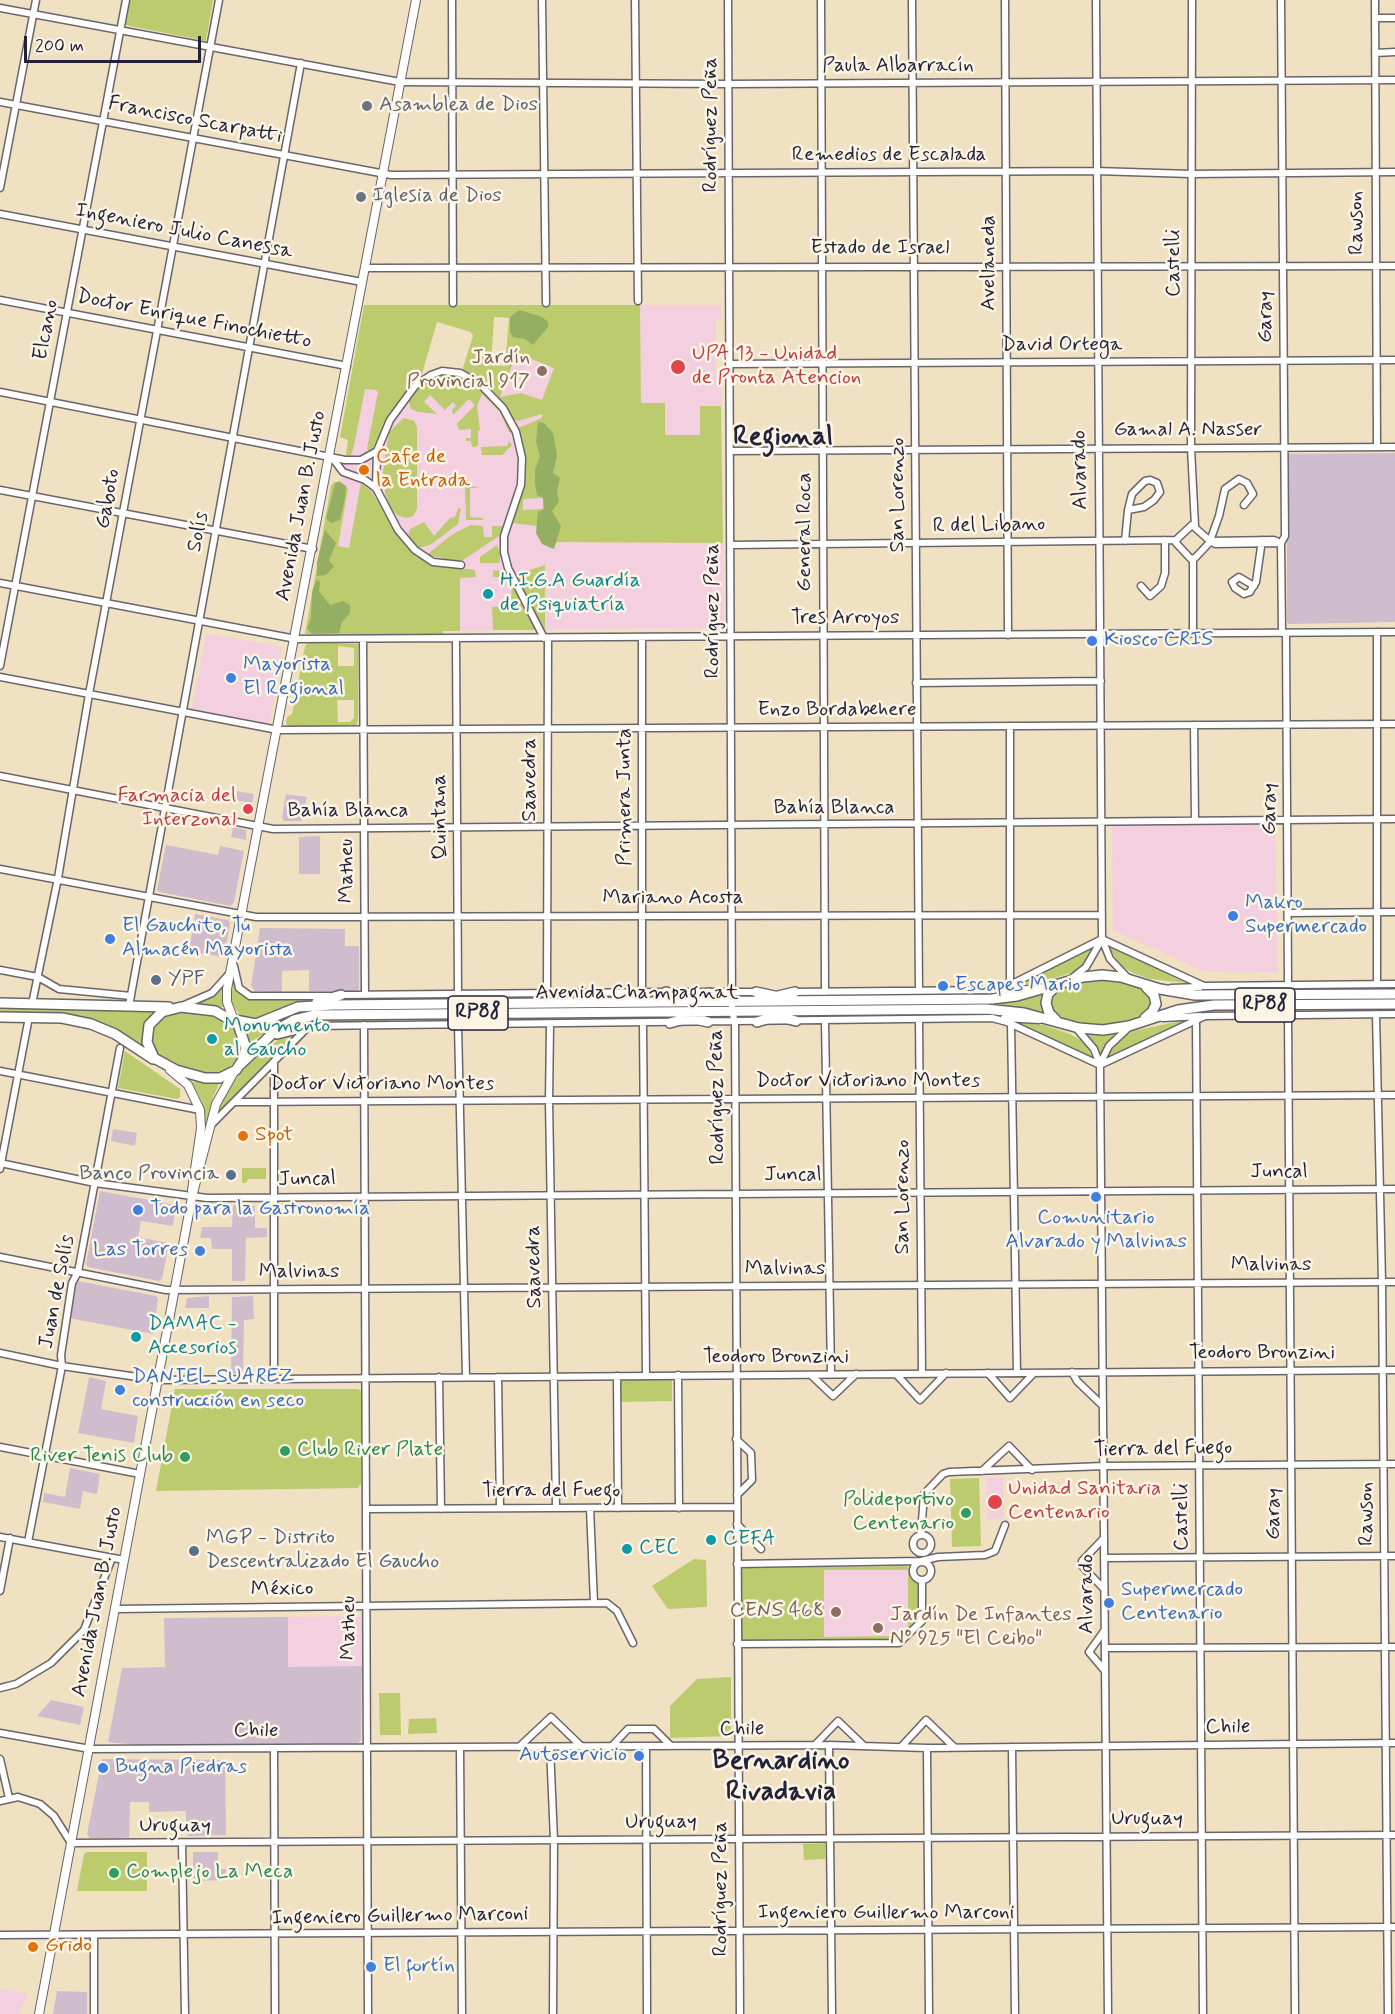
<!DOCTYPE html>
<html>
<head>
<meta charset="utf-8">
<style>
  body { margin:0 }
  #map { position:relative; width:1395px; height:2014px; overflow:hidden; background:#f0e1c2; font-family:Mynerve,sans-serif }
  canvas { display:block }
  .scale { position:absolute; left:24px; top:36px; width:177px; height:27px; box-sizing:border-box; border:3px solid #22223b; border-top:0; padding-left:8px; font-size:18px; line-height:21px; white-space:nowrap; color:#22223b; -webkit-text-stroke:4px #fcf5e5; paint-order:stroke }
</style>
</head>
<body>
<div id="map">
<canvas width="1395" height="2014"></canvas>
<div class="scale">200 m</div>
</div>
<script>
const g = document.querySelector('canvas').getContext('2d');
g.lineJoin = 'round';
function paint(path, color) { g.fillStyle = color; g.fill(path, 'evenodd'); }
const shape = rows => new Path2D(rows.map(r => 'M' + r).join(''));
function strokePath(path, color, width, dash) { g.strokeStyle = color; g.lineWidth = width; g.lineCap = dash ? 'butt' : 'round'; g.setLineDash(dash || []); g.stroke(path); }
function write(font, color, halo, rows, align = 'center') {
  g.font = font + ' Mynerve,sans-serif'; g.lineWidth = 5; g.setLineDash([]); g.textBaseline = 'middle'; g.strokeStyle = halo; g.fillStyle = color; for (const [text, x, y, turn = 0] of rows) {
    g.save(); g.translate(x, y); g.rotate((+turn || 0) * Math.PI / 180); g.textAlign = isNaN(turn) ? turn : align; if (halo) g.strokeText(text, 0, 0); g.fillText(text, 0, 0); g.restore();
  }
}
const built = shape([
  [640,305,721,305,721,320,716,320,716,351,721,352,721,359,716,359,716,376,721,376,721,406,700,406,700,435,665,435,641,403],
  [441,306,422,376,439,368,456,369,484,382,499,397,517,353,554,367,542,418,545,542,723,543,724,625,721,628,319,632,314,625,373,307],
  [206,633,282,647,270,721,265,724,192,710],
  [1112,822,1275,824,1278,973,1203,971,1113,930],
  [1003,1477,1004,1519,987,1519,986,1478],
  [908,1569,908,1626,896,1636,824,1637,824,1570],
  [357,1616,362,1619,362,1666,288,1667,288,1617],
  [0,1989,28,1994,26,2002,22,2002,20,2014,0,2014]
]);
const industrial = shape([
  [1395,453,1395,622,1289,624,1287,622,1287,454],
  [236,791,254,794,252,803,235,800],
  [286,794,307,797,301,821,284,821,282,818],
  [233,827,246,830,246,840,231,837],
  [320,836,320,874,299,874,299,837],
  [166,845,218,855,220,846,244,851,234,902,231,906,159,892,157,890],
  [195,914,228,920,230,924,224,957,189,951],
  [260,928,345,929,345,946,359,946,359,989,356,992,309,991,309,970,282,971,282,992,255,991,251,986],
  [113,1129,137,1133,135,1146,111,1141],
  [100,1191,176,1205,173,1226,141,1221,138,1237,169,1243,162,1279,159,1281,88,1267,86,1264],
  [233,1205,255,1206,255,1228,267,1228,267,1237,246,1238,245,1281,232,1281,232,1249,212,1249,211,1238,200,1238,202,1227,232,1227],
  [78,1281,156,1296,158,1299,153,1334,69,1318,75,1283],
  [209,1296,209,1308,185,1308,187,1298],
  [253,1296,254,1319,244,1320,243,1373,231,1374,232,1297],
  [89,1377,106,1381,101,1409,138,1416,134,1443,78,1433],
  [70,1468,100,1474,97,1494,83,1491,80,1509,43,1502,44,1493,65,1497],
  [288,1617,288,1667,362,1666,361,1740,358,1743,137,1745,108,1742,122,1668,165,1667,164,1618],
  [51,1700,84,1707,80,1725,37,1716],
  [102,1759,225,1760,226,1835,189,1836,186,1833,186,1811,149,1812,149,1802,130,1802,129,1838,90,1838,87,1834],
  [193,1852,218,1852,218,1869,226,1869,226,1880,193,1881],
  [57,1991,87,1992,87,2014,53,2014]
]);
const green = shape([
  [130,0,213,0,206,41,125,25],
  [364,305,640,305,641,403,665,403,665,435,700,435,700,406,721,406,723,543,545,542,544,527,512,523,524,486,524,455,518,428,542,418,542,414,518,421,514,420,499,397,484,382,462,371,473,336,471,332,437,322,421,377,406,391,390,413,371,452,367,449,378,392,376,390,365,389,354,446,351,455,346,455,348,440,340,437],
  [494,317,509,318,505,366,491,365],
  [517,353,554,368,542,400,521,393,500,397],
  [543,498,543,509,523,510,523,499],
  [444,374,459,376,479,388,502,410,514,432,509,432,500,412,482,394,477,406,480,430,478,431,478,446,472,447,471,441,466,441,466,438,471,438,471,429,459,430,457,424,475,405,469,399,453,415,452,410,456,406,453,402,445,410,430,395,424,402,437,414,418,412,411,409,408,400,414,391,433,377],
  [404,418,414,421,417,427,417,509,413,516,406,518,397,515,390,507,385,492,383,472,389,432],
  [509,441,512,445,502,455,482,455,481,447,507,446],
  [334,482,341,482,340,485,348,488,338,546,349,548,361,483,372,492,400,539,417,556,435,565,475,570,476,577,460,578,460,631,443,631,443,635,305,634,331,486],
  [465,485,480,488,470,488,470,517,483,518,483,520,466,520],
  [461,508,458,524,430,545,418,548,408,537,410,529,424,522,434,536,450,518,455,517,458,509],
  [471,525,483,526,484,537,492,537,492,526,504,526,499,536,460,562,429,555,429,553,453,534],
  [497,545,501,555,499,563,480,563,480,557],
  [545,565,545,630,543,630,515,575],
  [493,570,507,572,538,630,493,630,492,607,512,606,511,581,509,577,493,577],
  [309,642,358,644,358,721,356,725,291,727,286,724,287,717,292,714,305,646],
  [338,646,354,648,354,666,338,666],
  [337,700,354,700,354,718,350,722,338,722],
  [1108,945,1186,983,1150,979,1133,973,1119,964],
  [1094,946,1085,962,1074,972,1045,981,1014,986],
  [233,979,238,993,248,999,312,1000,282,1009,260,1020,243,1019,231,1003],
  [1104,979,1134,985,1147,992,1152,1003,1148,1010,1137,1018,1108,1026,1089,1026,1068,1021,1053,1011,1050,1002,1057,992,1082,981],
  [226,983,224,1007,194,1005,214,995],
  [1044,992,1044,1014,997,1005,737,1006,1010,1001],
  [476,997,476,1001,329,1002,344,999],
  [728,1004,727,1008,288,1019,249,1043,244,1026,302,1010],
  [0,1006,157,1009,144,1029,143,1048,102,1025,0,1014],
  [184,1012,208,1012,233,1023,241,1040,241,1048,237,1059,228,1069,211,1075,182,1069,157,1055,151,1043,151,1029,166,1015],
  [390,1018,388,1021,316,1022,292,1026,307,1019],
  [1186,1020,1106,1059,1115,1042,1133,1031],
  [1016,1023,1044,1025,1070,1034,1084,1042,1094,1060],
  [299,1031,223,1108,219,1109,230,1085,252,1060,278,1040],
  [1120,1031,1109,1042,1100,1060,1086,1034],
  [125,1051,180,1089,180,1097,177,1099,118,1088],
  [220,1081,212,1100,206,1125,202,1101,192,1082],
  [242,1168,266,1168,266,1179,248,1179,246,1183,242,1183],
  [621,1380,672,1380,672,1401,621,1402],
  [175,1389,358,1389,362,1392,361,1484,358,1488,156,1491],
  [979,1478,981,1546,952,1547,950,1479],
  [694,1559,706,1560,707,1607,668,1609,652,1586],
  [907,1566,919,1586,919,1619,900,1639,741,1641,741,1568],
  [824,1570,908,1570,908,1626,897,1636,824,1637],
  [731,1677,731,1736,670,1738,670,1706,697,1679],
  [379,1693,400,1693,401,1735,380,1735],
  [436,1718,437,1733,408,1734,409,1719],
  [825,1843,825,1859,804,1860,803,1844],
  [87,1852,147,1852,147,1891,77,1891,84,1854]
]);
const forest = shape([
  [519,310,542,317,548,322,548,327,533,345,525,339,513,337,510,332,510,317],
  [538,422,544,423,553,433,557,455,553,473,560,478,557,492,559,502,552,511,561,526,554,549,542,544,536,533,538,512,544,509,543,498,537,495,535,484,535,470,540,456,536,442],
  [339,481,346,486,345,498,340,520,331,523,326,518,335,484],
  [325,530,336,543,329,561,334,566,326,575,317,576,317,562],
  [317,579,320,582,319,591,330,605,343,601,350,605,350,613,342,622,339,633,312,634,307,628,311,618,312,592]
]);
const minor = shape([
  [452,0,453,303],
  [542,0,546,303],
  [635,0,638,301],
  [728,0,732,1011,735,1022,740,2014],
  [821,0,825,992],
  [912,0,919,990],
  [1005,0,1008,635],
  [1096,0,1102,939,1110,959,1128,978],
  [1192,0,1191,448,1195,526],
  [1281,0,1285,536,1281,543,1282,633],
  [1375,0,1377,447],
  [0,8,400,82,728,84,1395,80],
  [1375,18,1395,18],
  [1375,53,1395,52],
  [0,102,391,175,1096,171,1191,174,1395,172],
  [0,188,36,0],
  [0,214,362,282],
  [365,268,1395,266],
  [0,300,347,366],
  [729,364,1395,360],
  [0,392,345,460,361,460,377,451],
  [730,451,1395,447],
  [331,456,343,472,365,480,376,488],
  [0,490,313,549],
  [1244,505,1253,494,1247,483,1239,479,1225,489,1219,516,1210,541,1210,542,1195,558,1191,559,1176,543,1177,539,1192,525,1210,541,1215,544,1281,543],
  [1125,541,1128,510,1132,494,1145,481,1150,480,1157,483,1160,492,1154,500,1144,507,1128,510],
  [1210,541,1274,540,1280,543],
  [731,545,1176,540],
  [1193,559,1193,633],
  [461,565,433,562,415,550,398,530,376,488,377,451,390,420,415,386,431,375,442,371,460,373,480,384,503,408,516,432,522,458,521,485,504,536,504,552,508,568,544,638],
  [0,583,296,639,1395,632],
  [1141,586,1150,596,1161,586,1165,573,1165,540],
  [1254,586,1239,577,1232,582,1235,588,1244,594,1250,592,1252,588,1256,582,1262,540],
  [1286,633,1288,985],
  [642,637,642,993],
  [363,639,365,995],
  [456,639,458,994],
  [0,666,126,0],
  [0,677,278,730,1395,724],
  [916,683,1101,681],
  [1194,725,1195,821],
  [1010,726,1010,985],
  [0,776,273,829,1395,819],
  [0,869,256,917,1102,915],
  [1288,913,1395,912],
  [1102,939,1204,986,1395,984],
  [234,966,239,988,250,996,329,996],
  [0,970,38,977,59,989,131,996],
  [1072,978,1086,967,1102,939],
  [1377,984,1377,632],
  [1171,988,1200,987],
  [1002,990,1030,989],
  [678,992,758,992],
  [792,992,993,990,1010,985,1102,939],
  [547,994,548,638],
  [339,995,668,992],
  [32,1004,58,878,89,694,219,0],
  [129,1006,301,63],
  [182,1006,212,993,229,974],
  [1376,1014,1382,1282,1388,2014],
  [1288,1015,1295,2014],
  [1004,1018,1039,1020],
  [1163,1018,1201,1016],
  [919,1019,922,1374],
  [1196,1020,1203,2014],
  [825,1021,831,1374],
  [643,1024,646,1376],
  [1011,1024,1017,1373],
  [364,1025,368,2014],
  [458,1025,466,1377],
  [550,1025,549,1101,556,1508],
  [1077,1029,1094,1049,1100,1065,1108,2014],
  [274,1062,274,1379],
  [1100,1064,1109,1046,1128,1028],
  [1100,1065,1205,1016,1395,1014],
  [0,1071,200,1110],
  [234,1102,1395,1095],
  [211,1125,309,1026,992,1018,1007,1022,1100,1065],
  [0,1163,95,1183,207,1198,1395,1189],
  [0,1169,29,1017],
  [0,1257,166,1290,1395,1282],
  [0,1353,62,1366,158,1380,1395,1370],
  [1072,1372,1077,1381,1103,1406],
  [988,1373,1010,1398,1034,1373],
  [896,1374,920,1400,946,1373],
  [678,1375,679,1508],
  [811,1375,833,1396,856,1374],
  [617,1376,618,1508],
  [439,1377,441,1509],
  [498,1377,500,1508],
  [736,1439,751,1453,752,1480,737,1495],
  [0,1447,140,1474],
  [982,1471,1009,1446,1032,1470],
  [590,1508,594,1603],
  [366,1509,737,1507],
  [737,1524,761,1549],
  [921,1534,924,1494,943,1474,949,1472,1104,1466,1395,1464],
  '913 1544a9 9 0 1 1 18 0a9 9 0 1 1-18 0Z',
  [0,1537,124,1560],
  [28,1542,62,1366,61,1355,72,1283,78,1272,120,1048],
  [1104,1558,1395,1556],
  '913 1571a9 9 0 1 1 18 0a9 9 0 1 1-18 0Z',
  [737,1564,921,1561,938,1557,985,1555,995,1551,1005,1525],
  [1104,1589,1082,1566,1082,1561,1104,1538],
  [0,1591,10,1538],
  [115,1609,607,1603,617,1611,633,1643],
  [1104,1631,1089,1652,1105,1671],
  [737,1644,899,1643,922,1621,922,1580],
  [1105,1648,1395,1647],
  [0,1688,16,1684,51,1663,84,1630,112,1558],
  [0,1733,90,1749,829,1745,927,1748,1395,1743],
  [815,1745,838,1721,864,1746],
  [829,1745,832,2014],
  [612,1746,628,1729,654,1729,671,1746],
  [646,1746,647,2014],
  [519,1747,551,1717,582,1747],
  [550,1747,554,1840,553,2014],
  [901,1747,926,1720,954,1747],
  [1012,1747,1015,2014],
  [460,1748,462,2014],
  [927,1748,929,2014],
  [274,1749,275,2014],
  [0,1759,9,1798],
  [0,1801,18,1797,40,1804,54,1816,71,1843,1395,1835],
  [182,1843,185,2014],
  [0,1935,1395,1927],
  [94,2014,94,1936]
]);
const major = shape([
  [233,1018,227,1002,227,989,416,0],
  [170,1070,188,1085,200,1110,201,1128,192,1190],
  [39,2014,192,1197,216,1104,234,1072]
]);
const highway = shape([
  [1055,987,1048,994,1046,1003,1049,1013,1056,1020],
  [666,992,688,998],
  [756,992,779,997],
  [774,997,795,992],
  [688,998,709,993],
  [317,1002,341,995],
  [0,1003,169,1007],
  [181,1007,215,1011,238,1024,246,1048,244,1058,236,1070,220,1078,205,1078,176,1070,154,1058,147,1042,149,1025,162,1012,181,1007],
  [777,1016,796,1021],
  [0,1017,62,1018,91,1024,115,1034,153,1059],
  [691,1018,708,1022],
  [1145,1018,1152,1012,1156,1004,1154,995,1146,987],
  [235,1020,256,1024,298,1007,332,1005,992,999,1017,996,1083,977,1102,975,1121,977,1160,989,1195,995,1395,994],
  [757,1022,783,1014],
  [670,1023,702,1014],
  [277,1034,309,1026],
  [241,1064,275,1031,294,1020,315,1015,986,1009,1024,1013,1079,1028,1103,1030,1129,1026,1178,1010,1214,1005,1395,1004]
]);
const markers = [
  [367,106,6,"#6b7280"],
  [361,197,6,"#6b7280"],
  [678,367,8,"#e0444e"],
  [542,371,6,"#8d6e63"],
  [364,470,6,"#e8710a"],
  [488,594,6,"#0f9aa8"],
  [1092,641,6,"#3f7fe0"],
  [231,678,6,"#3f7fe0"],
  [248,809,6,"#e0444e"],
  [1233,916,6,"#3f7fe0"],
  [110,939,6,"#3f7fe0"],
  [156,980,6,"#5c6f8a"],
  [943,986,6,"#3f7fe0"],
  [212,1039,6,"#0f9aa8"],
  [243,1136,6,"#e8710a"],
  [231,1175,6,"#5c6f8a"],
  [1096,1197,6,"#3f7fe0"],
  [138,1210,6,"#3f7fe0"],
  [200,1251,6,"#3f7fe0"],
  [136,1337,6,"#0f9aa8"],
  [120,1390,6,"#3f7fe0"],
  [285,1451,6,"#2e9e5b"],
  [185,1457,6,"#2e9e5b"],
  [995,1502,8,"#e0444e"],
  [966,1513,6,"#2e9e5b"],
  [711,1540,6,"#0f9aa8"],
  [627,1549,6,"#0f9aa8"],
  [194,1551,6,"#5c6f8a"],
  [1109,1603,6,"#3f7fe0"],
  [836,1612,6,"#8d6e63"],
  [878,1628,6,"#8d6e63"],
  [639,1756,6,"#3f7fe0"],
  [103,1768,6,"#3f7fe0"],
  [114,1873,6,"#2e9e5b"],
  [33,1947,6,"#e8710a"],
  [371,1967,6,"#3f7fe0"]
];
const shields = [
  [1265,1005,60],
  [478,1013,60]
];
const shieldNames = [
  ["RP88",1265,1005],
  ["RP88",478,1013]
];
const streetNames = [
  ["Paula Albarracín",898,67],
  ["Francisco Scarpatti",195,121,11],
  ["Rodríguez Peña",712,125,-90],
  ["Remedios de Escalada",889,156],
  ["Rawson",1358,223,-90],
  ["Ingeniero Julio Canessa",184,232,11],
  ["Estado de Israel",880,249],
  ["Avellaneda",990,263,-90],
  ["Castelli",1175,263,-90],
  ["Garay",1267,317,-90],
  ["Doctor Enrique Finochietto",194,320,11],
  ["Elcano",47,330,-79],
  ["David Ortega",1062,346],
  ["Gamal A. Nasser",1188,431],
  ["Alvarado",1081,470,-91],
  ["San Lorenzo",899,495,-90],
  ["Gaboto",109,499,-80],
  ["Avenida Juan B. Justo",302,506,-79],
  ["R del Libano",989,526,-1],
  ["Solís",199,532,-79],
  ["General Roca",806,532,-90],
  ["Rodríguez Peña",714,611,-90],
  ["Tres Arroyos",845,619],
  ["Enzo Bordabehere",837,711],
  ["Saavedra",531,780,-90],
  ["Primera Junta",626,797,-90],
  ["Bahía Blanca",834,809],
  ["Garay",1271,809,-90],
  ["Bahía Blanca",348,812],
  ["Quintana",441,817,-91],
  ["Matheu",348,871,-90],
  ["Mariano Acosta",673,899],
  ["Avenida Champagnat",637,994],
  ["Doctor Victoriano Montes",868,1082],
  ["Doctor Victoriano Montes",382,1085],
  ["Rodríguez Peña",718,1097,-91],
  ["Juncal",1279,1173],
  ["Juncal",793,1176],
  ["Juncal",307,1180,-1],
  ["San Lorenzo",904,1197,-90],
  ["Malvinas",1271,1266],
  ["Saavedra",535,1267,-91],
  ["Malvinas",785,1270],
  ["Malvinas",299,1273],
  ["Juan de Solís",58,1292,-79],
  ["Teodoro Bronzini",1262,1354],
  ["Teodoro Bronzini",776,1358],
  ["Tierra del Fuego",1163,1450,-1],
  ["Tierra del Fuego",551,1492],
  ["Garay",1275,1514,-90],
  ["Rawson",1368,1514,-90],
  ["Castelli",1183,1517,-90],
  ["México",282,1590,-1],
  ["Alvarado",1088,1594,-90],
  ["Avenida Juan B. Justo",98,1602,-79],
  ["Matheu",350,1628,-90],
  ["Chile",1228,1728,-1],
  ["Chile",742,1730,-1],
  ["Chile",256,1732],
  ["Uruguay",1147,1820],
  ["Uruguay",661,1823,-1],
  ["Uruguay",175,1827],
  ["Rodríguez Peña",722,1889,-90],
  ["Ingeniero Guillermo Marconi",886,1914],
  ["Ingeniero Guillermo Marconi",400,1917,-1]
];
const worshipNames = [
  ["Asamblea de Dios",379,106],
  ["Iglesia de Dios",373,197]
];
const healthNames = [
  ["UPA 13 - Unidad",692,355],
  ["de Pronta Atencion",692,379],
  ["Farmacia del",236,797,"right"],
  ["Interzonal",236,821,"right"],
  ["Unidad Sanitaria",1008,1490],
  ["Centenario",1008,1514]
];
const educationNames = [
  ["Jardín",530,359],
  ["Provincial 917",530,383],
  ["CENS 468",824,1612],
  ["Jardín De Infantes",890,1616,"left"],
  ["Nº 925 \"El Ceibo\"",890,1640,"left"]
];
const foodNames = [
  ["Cafe de",376,458],
  ["la Entrada",376,482],
  ["Spot",255,1136],
  ["Grido",45,1947]
];
const cultureNames = [
  ["H.I.G.A Guardía",500,582],
  ["de Psiquiatría",500,606],
  ["Monumento",224,1027],
  ["al Gaucho",224,1051],
  ["DAMAC -",148,1325],
  ["Accesorios",148,1349],
  ["CEFA",723,1540],
  ["CEC",639,1549]
];
const shopNames = [
  ["Kiosco CRIS",1104,641],
  ["Mayorista",243,666],
  ["El Regional",243,690],
  ["Makro",1245,904],
  ["Supermercado",1245,928],
  ["El Gauchito, Tu",122,927],
  ["Almacén Mayorista",122,951],
  ["Escapes Mario",955,986],
  ["Todo para la Gastronomía",150,1210],
  ["Comunitario",1096,1219,"center"],
  ["Alvarado y Malvinas",1096,1243,"center"],
  ["Las Torres",188,1251,"right"],
  ["DANIEL SUAREZ",132,1378],
  ["construcción en seco",132,1402],
  ["Supermercado",1121,1591],
  ["Centenario",1121,1615],
  ["Autoservicio",627,1756,"right"],
  ["Bugna Piedras",115,1768],
  ["El fortín",383,1967]
];
const serviceNames = [
  ["YPF",168,980],
  ["Banco Provincia",219,1175,"right"],
  ["MGP - Distrito",206,1539],
  ["Descentralizado El Gaucho",206,1563]
];
const leisureNames = [
  ["Club River Plate",297,1451],
  ["River Tenis Club",173,1457,"right"],
  ["Polideportivo",954,1501,"right"],
  ["Centenario",954,1525,"right"],
  ["Complejo La Meca",126,1873]
];
const districtNames = [
  ["Regional",783,438],
  ["Bernardino",781,1762],
  ["Rivadavia",781,1793]
];
paint(built, '#f3cfdf');
paint(industrial, '#cfbdce');
paint(green, '#bbcb6e');
paint(forest, '#94af61');
strokePath(minor, '#6a656a', 9);
strokePath(major, '#6a656a', 10);
strokePath(highway, '#6a656a', 12);
strokePath(minor, '#fff', 6);
strokePath(major, '#fff', 8);
strokePath(highway, '#fff', 9);
for (const [x, y, r, color] of markers) { const dot = new Path2D(); dot.arc(x, y, r, 0, 2 * Math.PI); g.fillStyle = color; g.fill(dot); strokePath(dot, '#fcf5e5', 2); }
for (const [x, y, w] of shields) { const box = new Path2D(); box.roundRect(x - w / 2, y - 17, w, 34, 4.5); g.fillStyle = '#fcf5e5'; g.fill(box); strokePath(box, '#22223b', 1.5); }
write('bold 20px', '#22223b', null, shieldNames);
write('21px', '#22223b', '#fcf5e5', streetNames);
write('21px', '#5b616d', '#fcf5e5', worshipNames, 'left');
write('21px', '#be3a42', '#fcf5e5', healthNames, 'left');
write('21px', '#785e54', '#fcf5e5', educationNames, 'right');
write('21px', '#c56008', '#fcf5e5', foodNames, 'left');
write('21px', '#0d838f', '#fcf5e5', cultureNames, 'left');
write('21px', '#366cbe', '#fcf5e5', shopNames, 'left');
write('21px', '#4e5e75', '#fcf5e5', serviceNames, 'left');
write('21px', '#27864d', '#fcf5e5', leisureNames, 'left');
write('bold 27px', '#22223b', '#fcf5e5', districtNames);
</script>
</body>
</html>
